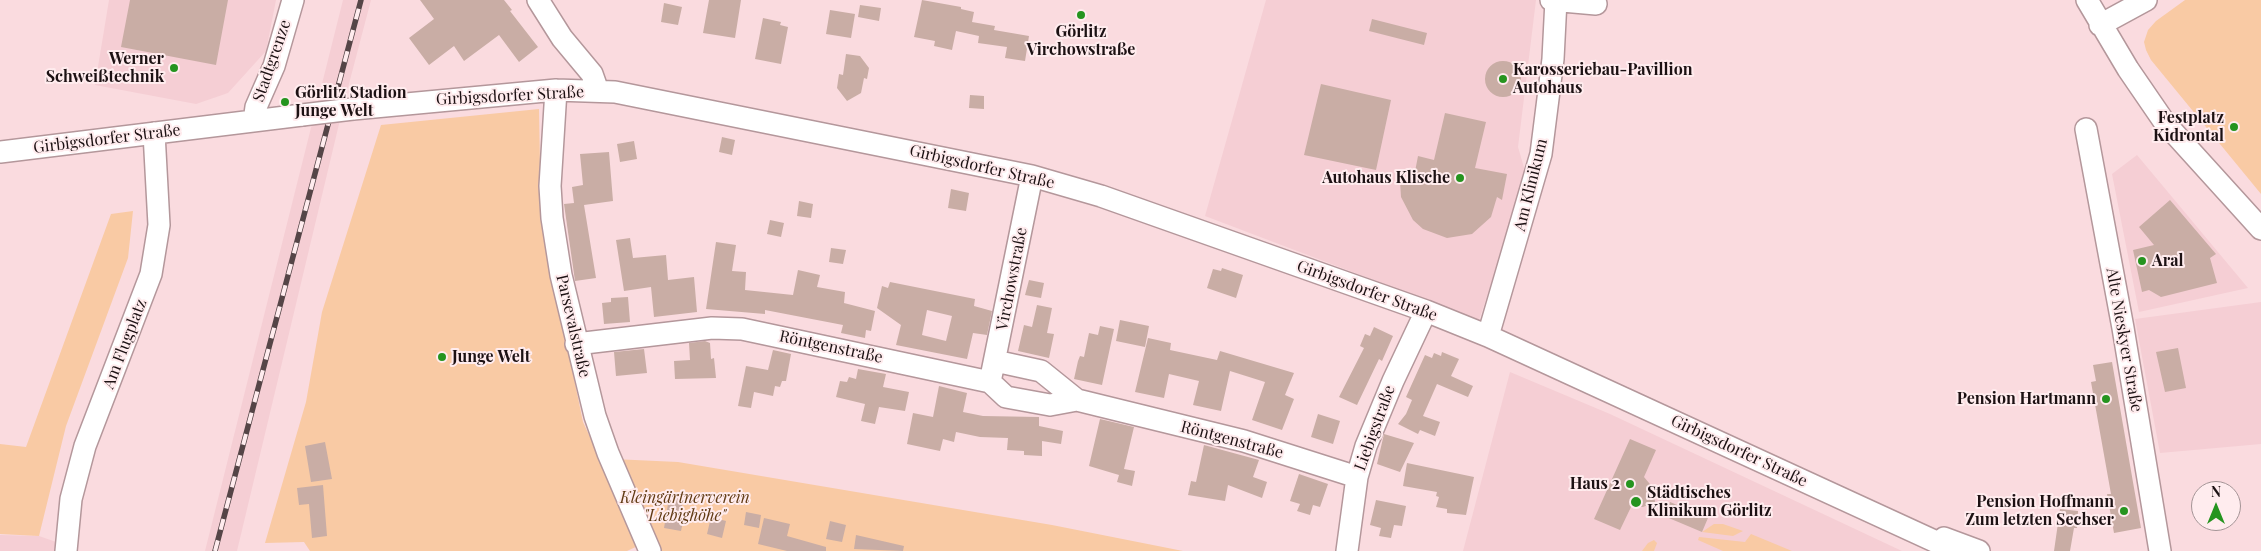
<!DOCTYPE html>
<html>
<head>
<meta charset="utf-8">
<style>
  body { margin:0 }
  #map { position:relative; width:2261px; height:551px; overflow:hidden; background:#fadbdf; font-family:"Playfair Display",serif }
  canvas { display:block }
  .north { position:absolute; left:2191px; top:481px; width:50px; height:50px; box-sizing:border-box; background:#ffecee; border:1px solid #a49496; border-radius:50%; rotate:0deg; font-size:14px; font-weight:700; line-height:20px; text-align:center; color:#1c1113 }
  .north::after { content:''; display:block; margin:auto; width:18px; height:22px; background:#25941f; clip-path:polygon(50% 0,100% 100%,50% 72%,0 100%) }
</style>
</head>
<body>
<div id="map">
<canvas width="2261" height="551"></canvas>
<div class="north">N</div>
</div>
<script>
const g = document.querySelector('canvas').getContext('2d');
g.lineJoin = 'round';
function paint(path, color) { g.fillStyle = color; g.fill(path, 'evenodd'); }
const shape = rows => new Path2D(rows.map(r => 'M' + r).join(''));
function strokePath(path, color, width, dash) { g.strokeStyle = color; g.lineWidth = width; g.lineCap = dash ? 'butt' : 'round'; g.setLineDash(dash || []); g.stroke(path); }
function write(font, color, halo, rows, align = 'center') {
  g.font = font + ' "Playfair Display",serif'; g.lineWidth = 4; g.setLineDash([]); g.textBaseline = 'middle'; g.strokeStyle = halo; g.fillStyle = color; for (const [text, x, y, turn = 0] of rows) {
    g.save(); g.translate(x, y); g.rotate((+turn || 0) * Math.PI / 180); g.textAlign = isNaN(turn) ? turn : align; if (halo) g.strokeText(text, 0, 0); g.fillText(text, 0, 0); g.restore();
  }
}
const built = shape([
  [109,0,276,0,266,51,228,93,196,104,95,85],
  [343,0,371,0,345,99,237,551,205,551],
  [1266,0,1536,0,1518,147,1525,171,1525,182,1479,320,1205,216],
  [2137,155,2248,288,2139,312,2112,174],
  [2261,302,2261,444,2160,453,2135,319],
  [1510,372,1610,414,1902,551,1463,551],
  [0,535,39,536,59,543,59,551,0,551]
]);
const green = shape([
  [2185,0,2261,0,2261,194,2151,60,2146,50,2144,42,2148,30,2156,21],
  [539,109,541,219,583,422,640,545,627,551,310,551,304,542,265,543,306,402,322,312,381,125],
  [133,211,128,258,66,426,39,536,0,534,0,444,26,447,111,214],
  [613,459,678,462,1052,525,1183,551,656,551],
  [1714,524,1723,524,1743,531,1733,536,1702,532],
  [1751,534,1792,551,1723,551,1698,540,1699,537,1745,542],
  [1654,540,1657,543,1654,551,1642,551,1648,543]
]);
const building = shape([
  [130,0,228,0,216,65,121,47],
  [420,0,504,0,512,10,510,11,538,47,519,62,499,35,464,61,454,46,429,65,409,38,434,19],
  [709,0,741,0,735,38,703,33],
  [922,0,961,7,961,9,974,12,972,22,995,26,994,30,1029,36,1025,61,1005,58,1007,47,978,43,979,36,956,31,952,50,934,46,935,41,914,37],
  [664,3,682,7,678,25,661,22],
  [860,5,881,8,879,21,858,17],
  [830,10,855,14,851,38,826,34],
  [763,18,781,22,780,25,788,27,781,64,755,59],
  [1372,19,1427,33,1424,45,1369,31],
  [846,54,860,56,869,68,867,79,864,78,861,93,847,101,837,88,839,74,843,75],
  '1485 79a18 18 0 1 1 36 0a18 18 0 1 1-36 0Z',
  [1321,84,1391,100,1376,170,1304,155],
  [970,95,984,96,984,109,969,108],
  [1445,113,1486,122,1475,168,1507,174,1502,200,1497,197,1491,217,1472,234,1447,238,1423,229,1413,220,1401,197,1400,181,1413,182,1418,156,1434,160],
  [722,137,735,140,732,155,719,152],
  [634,141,637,159,620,162,617,144],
  [609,152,613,201,584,205,596,278,575,281,564,204,574,203,572,187,583,185,580,154],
  [951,189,969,193,966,211,948,208],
  [2170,200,2216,254,2210,258,2217,283,2161,297,2149,290,2142,292,2133,250,2154,245,2139,227],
  [799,201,813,204,811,218,797,216],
  [770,220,784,223,781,237,767,234],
  [630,238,633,258,666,255,668,280,694,277,697,312,654,317,651,287,624,291,616,240],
  [716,242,736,245,732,271,746,272,745,290,793,295,798,270,820,275,817,287,845,292,844,303,875,311,871,331,866,330,865,338,841,333,843,325,765,310,765,314,706,309],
  [831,248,846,250,843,264,829,262],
  [1222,268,1243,275,1236,298,1207,288,1213,269,1221,271],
  [1029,280,1044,283,1041,298,1025,295],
  [890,282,975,299,974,306,992,311,987,335,973,333,967,359,896,345,901,325,877,308,882,286,888,288],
  [927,310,952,316,946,341,922,335],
  [628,297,630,322,604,324,602,303,611,302,611,298],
  [1037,305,1052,308,1047,333,1054,334,1049,358,1018,351,1024,325,1032,327],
  [1120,320,1149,326,1145,347,1116,341],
  [1100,326,1114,329,1102,385,1074,379,1078,361,1080,356,1084,357,1089,333,1098,335],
  [1374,327,1393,336,1382,361,1379,359,1357,405,1339,397,1364,348,1360,346,1365,334,1370,336],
  [1148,338,1171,343,1170,350,1217,360,1220,351,1294,373,1285,395,1294,399,1282,430,1252,420,1265,382,1230,371,1221,411,1193,405,1199,381,1169,374,1164,398,1135,392],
  [705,341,710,343,711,359,714,358,716,378,675,379,674,361,690,360,689,343],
  [2178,348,2186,388,2165,392,2156,352],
  [644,349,647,373,616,376,614,352],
  [773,350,791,354,786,381,782,381,780,387,775,386,773,396,754,392,751,408,738,406,746,366,768,370],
  [1442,352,1459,359,1451,376,1473,386,1468,397,1437,384,1423,416,1440,422,1435,436,1420,430,1418,434,1398,424,1406,414,1412,400,1406,397,1425,355,1432,358,1434,353,1441,356],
  [2112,362,2141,528,2114,533,2107,494,2111,494,2091,382,2096,381,2093,365],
  [858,369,886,374,883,387,909,392,905,411,879,407,875,424,861,421,865,404,836,397,840,381,847,382,849,377,856,379],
  [939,386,967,393,963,412,983,416,1039,417,1039,426,1063,431,1061,444,1042,441,1042,456,1024,455,1024,451,1007,450,1008,438,980,437,956,432,954,442,943,439,940,451,907,444,913,413,933,417],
  [1318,414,1340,421,1333,444,1311,437],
  [1100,419,1134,427,1124,469,1135,471,1132,486,1117,482,1119,475,1089,466],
  [1384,434,1414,443,1400,472,1377,464],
  [1630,439,1656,450,1644,477,1654,489,1655,502,1643,507,1631,507,1620,530,1594,519],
  [325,442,332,479,311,482,305,446],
  [1204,445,1259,460,1253,477,1267,482,1262,498,1228,485,1225,501,1188,495,1191,481,1196,482],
  [1407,463,1474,477,1466,515,1447,513,1447,509,1436,507,1439,497,1436,496,1437,492,1403,486],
  [1299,474,1328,484,1320,507,1313,505,1310,515,1297,511,1300,504,1290,501],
  [323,485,327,536,312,538,309,504,299,505,297,488],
  [670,492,684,495,681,512,685,512,681,531,664,528],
  [1376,500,1406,506,1402,526,1394,525,1391,538,1379,536,1381,528,1370,525],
  [1670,502,1708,518,1702,532,1664,516],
  [2060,509,2078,511,2077,528,2074,528,2070,551,2054,551],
  [746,512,761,515,759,528,744,525],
  [711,517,726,521,722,538,707,534],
  [764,518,790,524,787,536,826,547,826,551,787,551,758,544],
  [830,521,846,525,842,542,826,539],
  [856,535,904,546,903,551,854,549]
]);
const minor = shape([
  [538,0,562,38,592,74,598,91],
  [1551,0,1596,4],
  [2087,0,2128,69,2165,123,2261,229],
  [2100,25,2146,0],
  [556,90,550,186,552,218,561,275,595,416,608,453,650,551],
  [353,109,556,90,615,92,1032,176,1101,196,1426,311,1488,336,1956,551],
  [254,121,256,107,274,66,293,0],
  [2086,129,2123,328,2160,551],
  [0,152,302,115],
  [1488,336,1541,154,1553,59,1556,0],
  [576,344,712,328,742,329,990,382,1006,397,1050,405,1077,400,1244,441,1357,477],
  [995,361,1041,371,1077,400],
  [990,382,1032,176],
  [1944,538,1979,551],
  [66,551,71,499,85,446,151,274,159,225,154,133],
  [1347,551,1357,477,1366,446,1393,381,1426,311]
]);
const rail = shape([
  [215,551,361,0]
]);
const minorBridge = shape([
  [302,115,353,109]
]);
const markers = [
  [1081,15,5,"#25941f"],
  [174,68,5,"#25941f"],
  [1503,79,5,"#25941f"],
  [285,102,5,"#25941f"],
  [2234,127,5,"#25941f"],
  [1460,178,5,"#25941f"],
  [2142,261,5,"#25941f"],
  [442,357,5,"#25941f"],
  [2106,399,5,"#25941f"],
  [1630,484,5,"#25941f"],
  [1636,502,6,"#25941f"],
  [2124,511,5,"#25941f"]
];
const poiNames = [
  ["Görlitz",1081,32,"center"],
  ["Virchowstraße",1081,50,"center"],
  ["Werner",164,59],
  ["Schweißtechnik",164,77],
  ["Karosseriebau-Pavillion",1513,70,"left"],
  ["Autohaus",1513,88,"left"],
  ["Görlitz Stadion",295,93,"left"],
  ["Junge Welt",295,111,"left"],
  ["Festplatz",2224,118],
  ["Kidrontal",2224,136],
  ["Autohaus Klische",1450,178],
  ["Aral",2152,261,"left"],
  ["Junge Welt",452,357,"left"],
  ["Pension Hartmann",2096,399],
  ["Haus 2",1620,484],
  ["Städtisches",1647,493,"left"],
  ["Klinikum Görlitz",1647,511,"left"],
  ["Pension Hoffmann",2114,502],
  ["Zum letzten Sechser",2114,520]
];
const streetNames = [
  ["Stadtgrenze",272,61,-71],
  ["Girbigsdorfer Straße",510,96,-3],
  ["Girbigsdorfer Straße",107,139,-7],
  ["Girbigsdorfer Straße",982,167,13],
  ["Am Klinikum",1531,185,-76],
  ["Virchowstraße",1012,279,-79],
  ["Girbigsdorfer Straße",1367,291,20],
  ["Parsevalstraße",573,326,77],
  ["Alte Nieskyer Straße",2124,340,80],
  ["Am Flugplatz",125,344,-69],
  ["Röntgenstraße",831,347,12],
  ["Liebigstraße",1375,428,-70],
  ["Röntgenstraße",1232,440,15],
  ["Girbigsdorfer Straße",1739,451,25]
];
const parkNames = [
  ["Kleingärtnerverein",685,498],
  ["\"Liebighöhe\"",685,516]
];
paint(built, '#f5ced4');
paint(green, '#f9caa4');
paint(building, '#c9ada5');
strokePath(minor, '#b4979b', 24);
strokePath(minor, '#fff', 21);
strokePath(rail, '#554547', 5.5);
strokePath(rail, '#ffecee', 4, [11]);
strokePath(minorBridge, '#b4979b', 24, []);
strokePath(minorBridge, '#fff', 21);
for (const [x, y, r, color] of markers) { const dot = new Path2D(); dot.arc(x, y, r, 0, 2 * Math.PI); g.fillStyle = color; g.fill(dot); strokePath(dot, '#ffecee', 2); }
write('bold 16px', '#1c1113', '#ffecee', poiNames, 'right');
write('16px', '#1c1113', '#ffecee', streetNames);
write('italic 16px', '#613a13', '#ffecee', parkNames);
</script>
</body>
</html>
